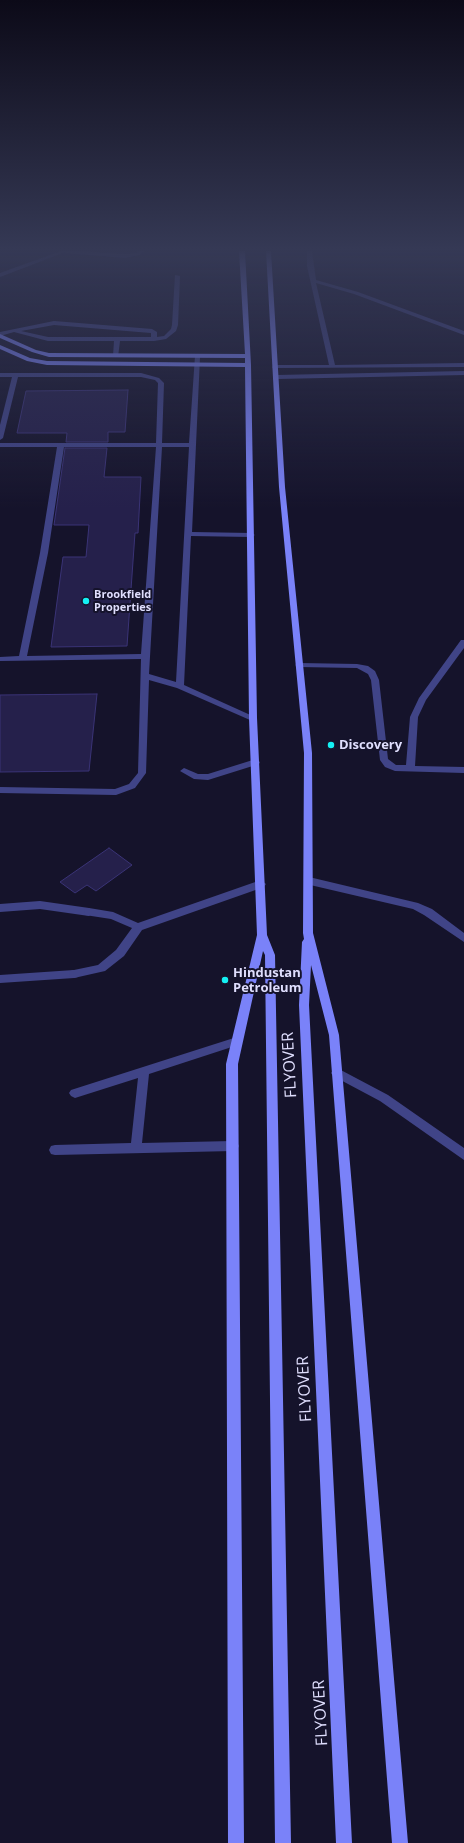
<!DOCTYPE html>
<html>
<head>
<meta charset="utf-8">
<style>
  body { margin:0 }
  canvas { display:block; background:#15132b }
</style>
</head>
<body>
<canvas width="464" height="1843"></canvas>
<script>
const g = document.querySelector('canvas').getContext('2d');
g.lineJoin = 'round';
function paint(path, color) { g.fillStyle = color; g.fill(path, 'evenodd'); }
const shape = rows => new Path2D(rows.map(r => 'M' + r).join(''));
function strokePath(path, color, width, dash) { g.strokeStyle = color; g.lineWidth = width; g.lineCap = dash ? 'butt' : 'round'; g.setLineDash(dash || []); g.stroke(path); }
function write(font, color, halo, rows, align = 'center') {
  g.font = font + ' "Open Sans",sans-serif'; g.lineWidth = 4; g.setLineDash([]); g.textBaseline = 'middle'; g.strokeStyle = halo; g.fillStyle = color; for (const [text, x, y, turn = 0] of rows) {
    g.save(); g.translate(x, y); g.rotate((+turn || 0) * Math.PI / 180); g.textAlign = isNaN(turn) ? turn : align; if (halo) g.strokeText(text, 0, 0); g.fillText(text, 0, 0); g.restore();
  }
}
const building = shape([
  [128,390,125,432,108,432,108,442,66,442,67,433,17,433,26,391,128,390],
  [65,448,107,448,104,477,141,477,138,533,135,533,127,646,51,647,63,557,86,557,89,525,54,525,65,448],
  [97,694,89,771,0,772,0,695,97,694],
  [109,848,132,865,96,891,87,885,75,893,60,882,109,848]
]);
const lane = shape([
  [62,251,79,251,125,254,136,253,138,251,144,251,140,255,125,258,65,253,62,251],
  [175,275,180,276,178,325,176,331,166,339,154,341,120,341,118,357,113,356,114,341,48,341,14,332,0,336,0,332,54,321,152,329,157,332,157,337,164,336,171,329,172,325,175,275],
  [54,325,151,333,151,337,48,337,21,331,54,325],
  [195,356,200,357,192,532,251,533,255,535,251,537,191,536,184,685,257,718,253,721,250,720,177,688,149,680,146,773,135,788,116,795,0,793,0,787,115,789,129,784,138,773,141,659,0,661,0,657,19,656,40,553,57,447,0,447,0,443,156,443,158,383,155,380,141,377,18,377,3,438,0,440,0,425,12,377,0,377,0,373,141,373,159,378,164,383,162,443,189,443,195,356],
  [64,447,156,447,141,654,27,656,48,553,64,447],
  [162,447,189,447,176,682,149,674,162,447],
  [461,640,464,640,464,648,426,700,418,717,415,766,464,767,464,773,395,771,385,767,380,760,371,680,368,674,357,668,299,667,295,665,299,663,357,664,368,666,375,671,379,680,388,759,396,765,406,765,410,717,419,698,461,640],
  [256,759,260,762,259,764,208,780,194,779,180,771,184,768,198,774,208,774,256,759],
  [309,877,418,903,432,909,464,933,464,942,424,915,413,909,306,884,304,881,306,878,309,877],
  [40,901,89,908,94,912,89,916,40,909,0,912,0,904,40,901],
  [74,970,78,971,79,974,78,977,74,978,0,983,0,975,74,970],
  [237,1037,241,1038,242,1041,241,1044,149,1074,142,1143,233,1141,237,1142,239,1146,237,1150,233,1151,55,1155,51,1154,49,1150,51,1146,55,1145,131,1143,138,1078,75,1098,71,1096,69,1093,71,1090,237,1037]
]);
const street = shape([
  [61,251,68,251,0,277,0,273,61,251],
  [307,251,312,251,316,280,358,292,464,331,464,335,354,294,316,283,335,365,464,363,464,367,273,368,272,367,275,365,329,365,307,266,307,251],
  [464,371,464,375,277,379,274,377,277,375,464,371],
  [261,880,266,884,264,887,142,930,124,956,105,971,74,978,70,977,69,974,70,971,74,970,98,965,116,950,132,928,111,919,85,915,84,912,85,909,89,908,113,912,138,923,261,880],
  [337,1068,388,1095,464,1148,464,1160,380,1101,333,1076,331,1073,333,1070,337,1068]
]);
const secondary = shape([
  [239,251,245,251,251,365,257,718,267,935,275,955,291,1843,275,1843,265,955,263,951,238,1064,244,1843,228,1843,226,1064,257,935,249,718,245,367,47,365,27,361,0,349,0,345,30,358,47,361,245,363,245,358,49,357,32,352,0,338,0,334,36,350,49,353,245,354,239,251],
  [266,251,271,251,285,487,312,753,313,933,339,1035,408,1843,392,1843,329,1035,311,965,309,1005,352,1843,336,1843,299,1005,302,942,304,939,303,933,304,753,279,487,266,251]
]);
const markers = [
  [86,601,4,"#14f1f4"],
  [331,745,4,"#14f1f4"],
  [225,980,4,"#14f1f4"]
];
const farPoinames = [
  ["Brookfield",94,595],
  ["Properties",94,608]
];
const poiNames = [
  ["Discovery",339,745],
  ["Hindustan",233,973],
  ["Petroleum",233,988]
];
const nearStreetnames = [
  ["FLYOVER",290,1065,-93],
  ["FLYOVER",305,1389,-93],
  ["FLYOVER",321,1713,-93]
];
paint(building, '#25204b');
strokePath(building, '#3a3376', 1);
paint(lane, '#404487');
paint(street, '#404487');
paint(secondary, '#7a82f9');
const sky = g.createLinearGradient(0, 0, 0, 509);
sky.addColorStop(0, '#0c0a18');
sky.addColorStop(0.49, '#353955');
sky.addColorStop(1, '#35395500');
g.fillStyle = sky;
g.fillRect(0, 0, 464, 509);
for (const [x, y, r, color] of markers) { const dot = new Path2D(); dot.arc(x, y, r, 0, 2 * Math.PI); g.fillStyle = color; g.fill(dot); strokePath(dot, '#15132b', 1.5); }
write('bold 11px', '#dfdefd', '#15132b', farPoinames, 'left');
write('bold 13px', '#dfdefd', '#15132b', poiNames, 'left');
write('16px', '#dfdefd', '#15132b', nearStreetnames);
</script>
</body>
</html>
